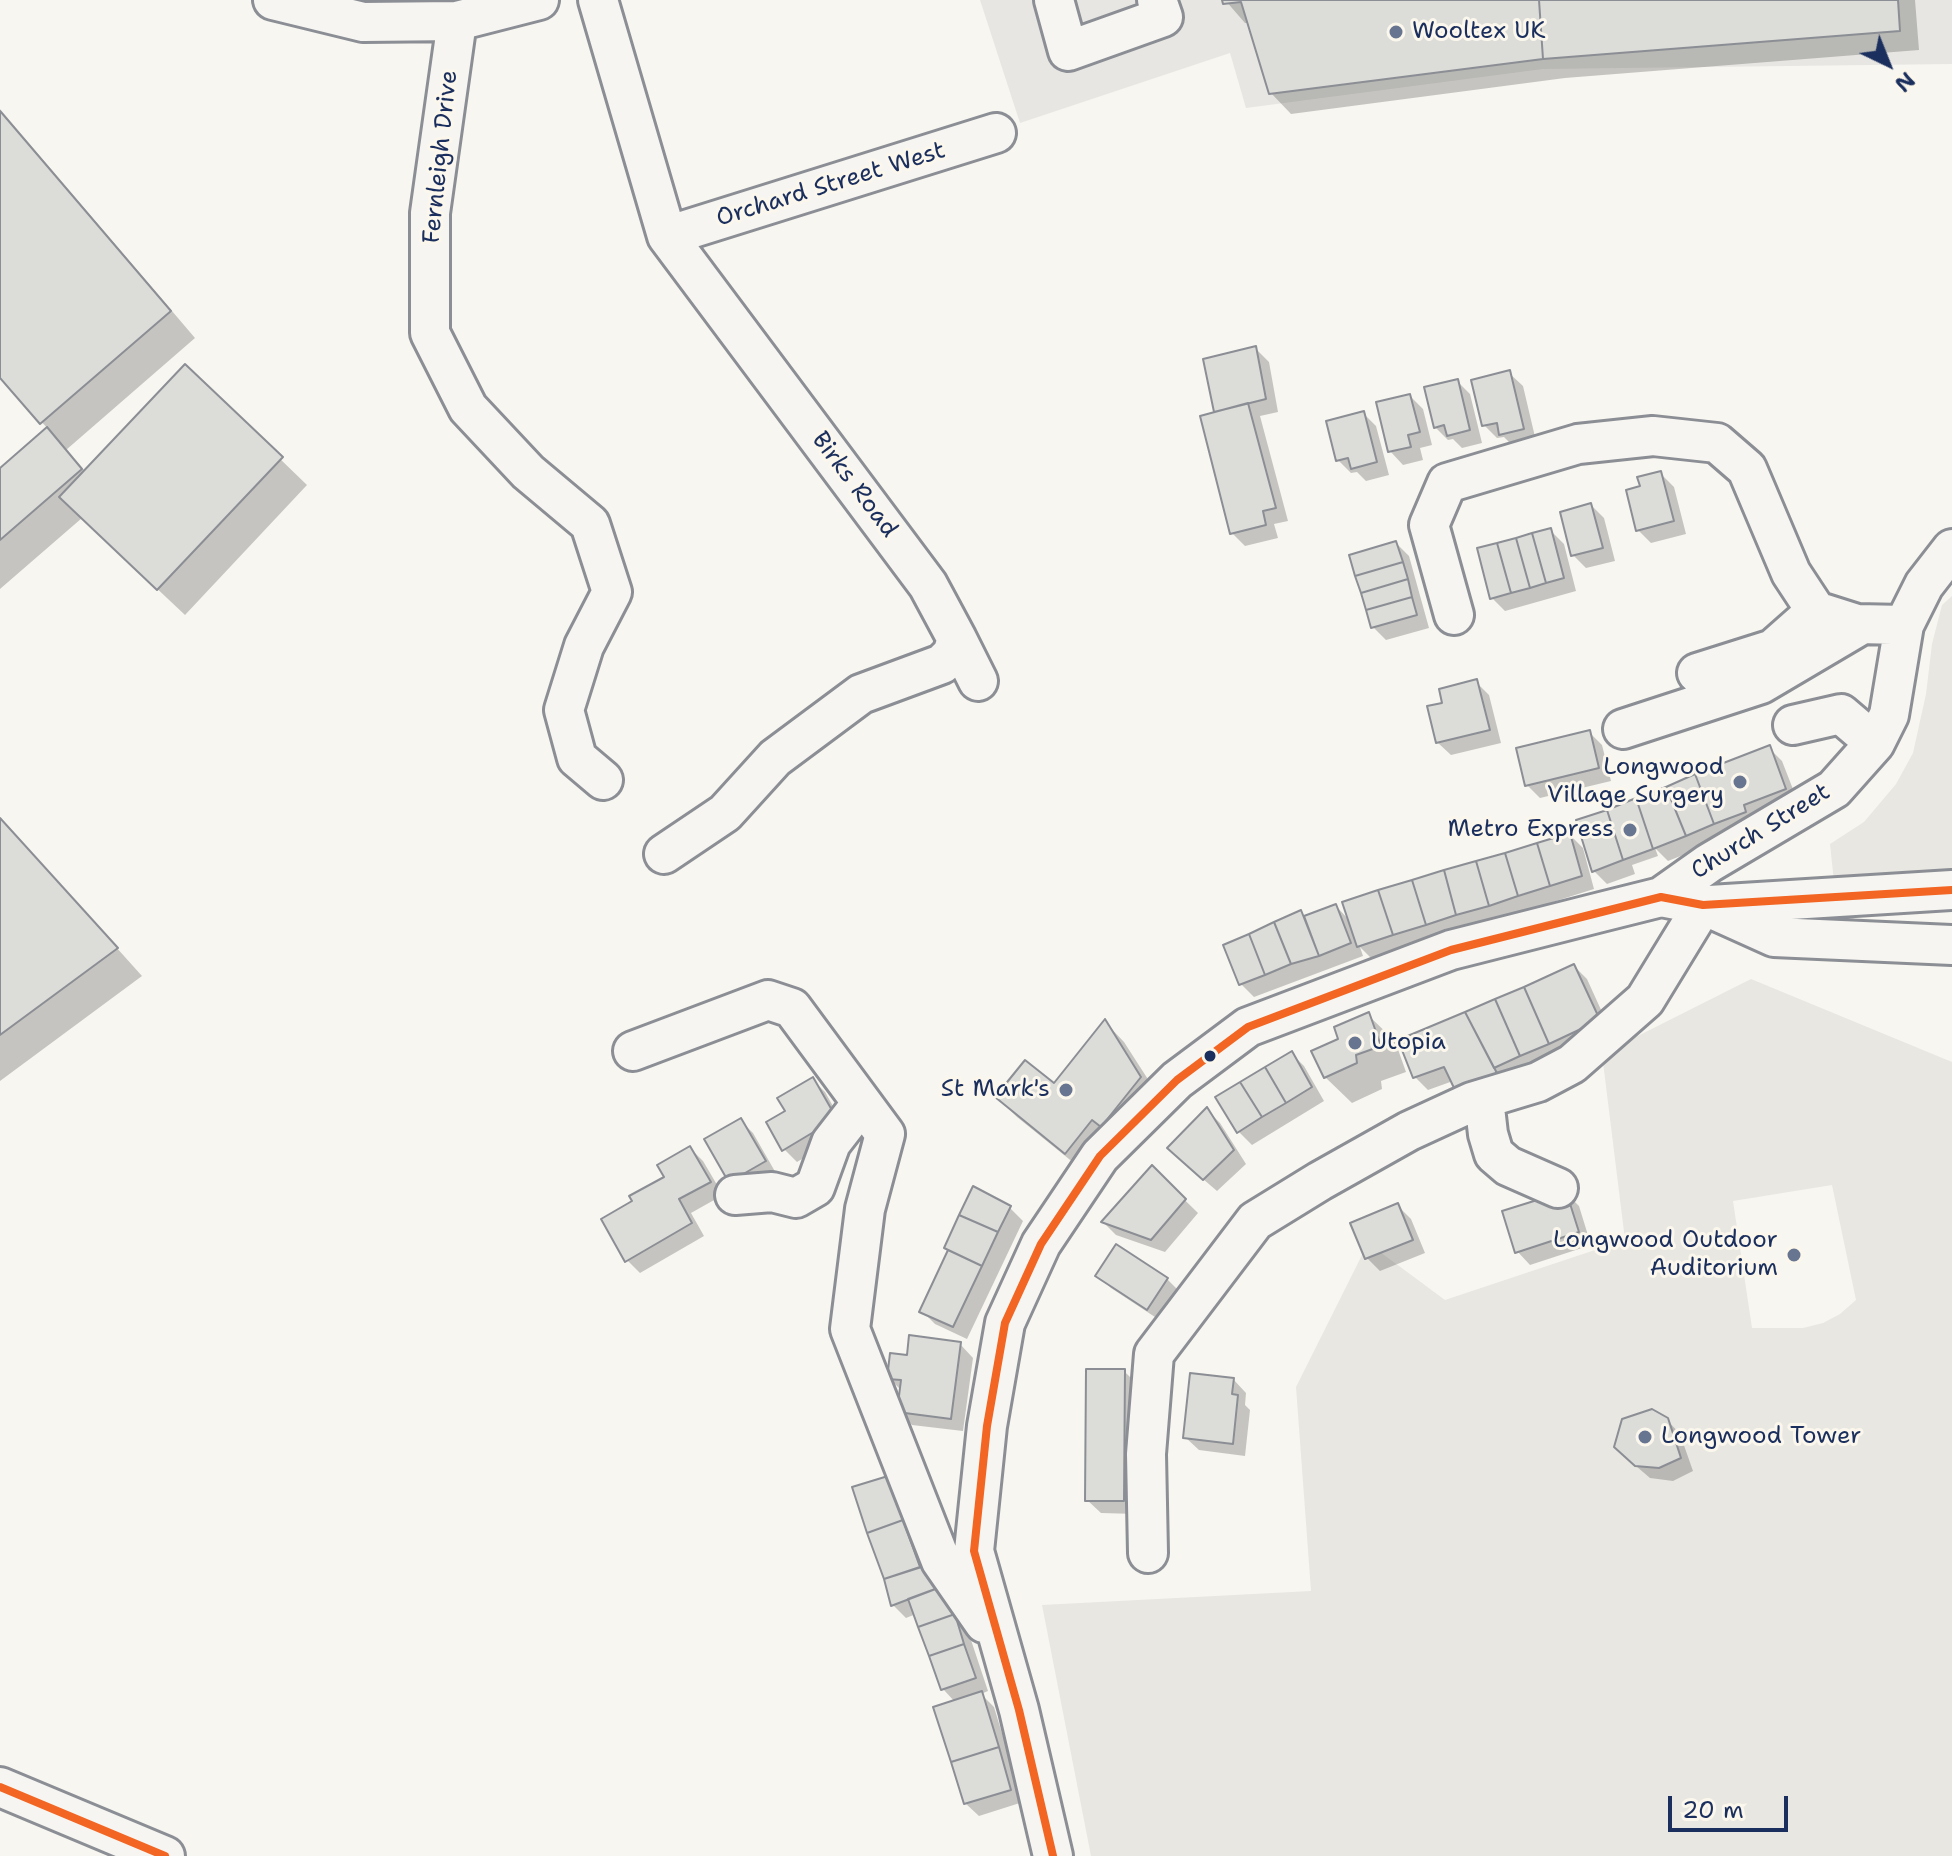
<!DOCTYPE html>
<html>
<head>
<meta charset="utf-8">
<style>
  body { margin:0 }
  #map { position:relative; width:1952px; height:1856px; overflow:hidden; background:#f8f6f0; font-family:"Shantell Sans",sans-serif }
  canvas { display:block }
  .north { position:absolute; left:1848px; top:24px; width:80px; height:80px; -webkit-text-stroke:6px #fbf7ec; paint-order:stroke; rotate:137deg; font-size:22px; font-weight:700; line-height:32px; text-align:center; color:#1b2f5e }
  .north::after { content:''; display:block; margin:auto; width:28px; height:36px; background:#1b2f5e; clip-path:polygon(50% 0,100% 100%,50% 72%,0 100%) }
  .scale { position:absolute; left:1668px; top:1796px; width:120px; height:36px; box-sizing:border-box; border:4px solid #1b2f5e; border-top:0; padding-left:10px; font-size:24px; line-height:28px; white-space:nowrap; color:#1b2f5e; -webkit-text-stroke:6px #fbf7ec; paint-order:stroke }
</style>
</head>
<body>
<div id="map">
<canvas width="1952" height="1856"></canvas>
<div class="north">N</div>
<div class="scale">20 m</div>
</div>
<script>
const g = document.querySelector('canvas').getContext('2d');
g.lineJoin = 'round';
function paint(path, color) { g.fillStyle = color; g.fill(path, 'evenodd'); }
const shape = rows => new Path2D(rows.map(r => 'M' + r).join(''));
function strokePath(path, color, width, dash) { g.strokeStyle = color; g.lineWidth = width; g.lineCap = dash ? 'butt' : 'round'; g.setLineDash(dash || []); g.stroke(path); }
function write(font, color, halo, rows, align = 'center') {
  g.font = font + ' "Shantell Sans",sans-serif'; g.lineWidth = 6; g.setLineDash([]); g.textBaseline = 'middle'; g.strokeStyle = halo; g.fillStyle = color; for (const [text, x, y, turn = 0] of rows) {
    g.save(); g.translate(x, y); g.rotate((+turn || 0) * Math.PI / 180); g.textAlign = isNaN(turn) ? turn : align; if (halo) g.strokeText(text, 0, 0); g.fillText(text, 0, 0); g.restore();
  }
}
const built = shape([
  [980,0,1952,0,1952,64,1543,69,1246,108,1230,53,1020,123]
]);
const green = shape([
  [1952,596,1952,871,1834,882,1830,844,1864,822,1896,784,1913,753,1926,694,1932,644,1942,605],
  [1751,979,1952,1062,1952,1856,1091,1856,1042,1605,1311,1591,1296,1387,1368,1243,1445,1300,1625,1240,1602,1054],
  [1832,1185,1856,1300,1840,1314,1823,1323,1803,1328,1752,1328,1733,1201]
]);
const shadow = shape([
  [1225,0,1915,0,1919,50,1565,78,1291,114,1271,93,1249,23,1245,23],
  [0,109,195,338,66,450,86,472,185,367,307,485,185,615,82,518,0,589,0,471,48,429,0,375],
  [1255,348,1269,362,1278,412,1260,416,1288,521,1274,524,1278,538,1245,546,1232,533,1217,414,1205,360],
  [1509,373,1523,386,1536,441,1514,447,1504,437,1497,438,1484,425],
  [1457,381,1470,394,1482,443,1462,448,1453,439,1448,440,1435,427],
  [1410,396,1423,409,1432,445,1420,448,1423,460,1403,465,1390,451],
  [1363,413,1376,426,1389,475,1366,481,1357,472,1351,473,1338,460],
  [1661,474,1674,487,1686,534,1651,543,1638,530,1642,488],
  [1591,505,1604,518,1615,561,1586,568,1573,555],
  [1551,531,1564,544,1576,591,1505,611,1492,598],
  [1396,543,1409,556,1429,628,1386,640,1373,627],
  [1476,682,1489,695,1501,743,1451,755,1437,742,1445,704],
  [1589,732,1602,745,1611,781,1540,798,1527,785],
  [1769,748,1782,761,1798,802,1758,825,1668,861,1655,848,1658,856,1632,865,1635,874,1607,884,1594,871],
  [0,818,142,976,0,1081],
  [1570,835,1583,848,1594,889,1372,959,1360,947,1363,956,1254,997,1241,984,1300,912,1306,918,1336,906,1350,921],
  [1574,966,1587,979,1612,1034,1506,1081,1453,1081,1428,1090,1415,1077],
  [1368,1015,1395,1041,1406,1072,1381,1081,1382,1089,1352,1103,1325,1077],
  [1105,1022,1124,1042,1160,1098,1085,1172,1017,1117,997,1097,1054,1086],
  [1291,1053,1304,1066,1324,1101,1252,1145,1239,1132],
  [812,1079,825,1092,852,1140,830,1142,797,1162,784,1149,787,1112],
  [1207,1110,1220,1123,1246,1164,1217,1191,1182,1161],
  [740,1120,753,1133,777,1175,747,1200],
  [690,1148,703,1161,723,1195,691,1213,704,1236,640,1273,627,1260,635,1202,666,1178],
  [1152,1168,1198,1213,1165,1252,1116,1235,1103,1222],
  [1566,1193,1579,1206,1591,1245,1530,1265,1517,1251],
  [1398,1206,1411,1219,1425,1253,1380,1271,1367,1258],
  [1010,1208,1023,1221,967,1339,935,1324,922,1311,950,1251,946,1247],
  [1098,1275,1167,1279,1180,1292,1161,1321,1111,1288],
  [960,1344,973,1358,963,1431,912,1425,899,1412,902,1391,889,1378,908,1358],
  [1124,1371,1137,1384,1136,1514,1101,1513,1087,1500],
  [1233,1379,1246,1393,1245,1405,1250,1410,1245,1456,1199,1450,1185,1437],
  [1667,1420,1680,1434,1693,1471,1673,1481,1650,1478,1629,1460],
  [888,1478,958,1601,988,1691,981,1694,994,1707,1023,1802,979,1816,965,1803,955,1702,943,1689,916,1614,906,1618,893,1605,855,1488]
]);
const building = shape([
  [1222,0,1539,0,1543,59,1269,94,1241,2,1223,4,1222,0],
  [1539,0,1898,0,1900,31,1543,59,1539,0],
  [0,111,171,311,40,424,0,378,0,111],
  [1256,346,1266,399,1214,412,1203,359,1256,346],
  [185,364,283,457,157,590,59,497,185,364],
  [1510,370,1524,429,1499,435,1497,423,1482,426,1471,380,1510,370],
  [1458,379,1470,430,1447,436,1444,425,1434,428,1424,387,1458,379],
  [1410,394,1420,432,1408,435,1411,447,1388,452,1376,402,1410,394],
  [1248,403,1276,508,1263,511,1266,525,1230,534,1200,416,1248,403],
  [1364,411,1377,462,1351,469,1348,458,1336,461,1326,421,1364,411],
  [47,427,82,469,0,540,0,468,47,427],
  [1661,471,1674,521,1636,531,1626,490,1640,486,1637,477,1661,471],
  [1591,503,1603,548,1571,556,1560,512,1591,503],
  [1551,528,1564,578,1546,583,1532,533,1551,528],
  [1532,533,1546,583,1530,588,1516,538,1532,533],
  [1516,538,1530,588,1511,593,1497,543,1516,538],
  [1396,541,1403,562,1355,576,1349,555,1396,541],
  [1497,543,1511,593,1490,599,1477,548,1497,543],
  [1403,562,1408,579,1361,593,1355,576,1403,562],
  [1408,579,1412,597,1366,610,1361,593,1408,579],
  [1412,597,1417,615,1371,628,1366,610,1412,597],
  [1477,679,1490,730,1436,743,1427,706,1442,703,1439,689,1477,679],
  [1590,730,1599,768,1525,786,1516,748,1590,730],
  [1770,745,1786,789,1744,805,1746,812,1714,824,1695,774,1770,745],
  [1695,774,1714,824,1686,836,1666,787,1695,774],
  [1666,787,1686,836,1653,849,1636,798,1666,787],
  [1636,798,1653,849,1623,860,1607,810,1636,798],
  [1607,810,1623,860,1592,872,1576,820,1607,810],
  [0,818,118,948,0,1035,0,818],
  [1570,833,1582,876,1550,886,1537,843,1570,833],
  [1537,843,1550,886,1518,896,1505,853,1537,843],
  [1505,853,1518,896,1489,906,1476,861,1505,853],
  [1476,861,1489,906,1456,915,1444,870,1476,861],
  [1444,870,1456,915,1426,925,1412,880,1444,870],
  [1412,880,1426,925,1393,935,1378,890,1412,880],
  [1378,890,1393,935,1357,947,1342,902,1378,890],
  [1336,904,1351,943,1319,956,1304,916,1336,904],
  [1301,910,1319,956,1291,964,1274,922,1301,910],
  [1274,922,1291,964,1265,975,1249,934,1274,922],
  [1249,934,1265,975,1239,985,1223,945,1249,934],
  [1574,964,1600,1020,1549,1044,1524,987,1574,964],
  [1524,987,1549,1044,1520,1056,1495,999,1524,987],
  [1495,999,1520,1056,1494,1068,1465,1012,1495,999],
  [1369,1012,1381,1046,1356,1055,1357,1063,1324,1078,1311,1051,1338,1039,1334,1027,1369,1012],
  [1465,1012,1499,1077,1455,1090,1444,1067,1413,1078,1398,1040,1465,1012],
  [1105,1019,1141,1077,1101,1127,1092,1120,1065,1154,995,1097,1025,1060,1054,1083,1105,1019],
  [1292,1051,1312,1087,1286,1103,1265,1067,1292,1051],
  [1265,1067,1286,1103,1262,1117,1240,1082,1265,1067],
  [813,1077,841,1126,822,1137,817,1130,782,1151,766,1122,785,1111,777,1098,813,1077],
  [1240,1082,1262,1117,1237,1133,1215,1097,1240,1082],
  [1207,1107,1234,1150,1203,1180,1167,1148,1207,1107],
  [741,1118,766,1161,745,1173,748,1179,732,1188,704,1139,741,1118],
  [690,1146,711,1182,679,1199,692,1223,625,1262,601,1219,632,1201,629,1196,664,1177,657,1165,690,1146],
  [1152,1165,1186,1199,1151,1240,1101,1222,1152,1165],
  [973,1186,1011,1206,998,1232,959,1215,973,1186],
  [1566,1191,1579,1232,1515,1253,1502,1211,1566,1191],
  [1398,1203,1413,1240,1365,1259,1350,1223,1398,1203],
  [959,1215,998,1232,982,1266,944,1248,959,1215],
  [1116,1244,1168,1278,1147,1310,1095,1276,1116,1244],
  [948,1250,982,1266,953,1327,919,1312,948,1250],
  [909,1335,961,1342,951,1419,897,1412,901,1380,887,1379,890,1353,907,1355,909,1335],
  [1086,1369,1125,1369,1124,1501,1085,1501,1086,1369],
  [1190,1373,1234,1378,1232,1394,1238,1395,1233,1444,1183,1438,1190,1373],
  [1652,1409,1668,1418,1681,1458,1659,1468,1635,1466,1614,1447,1622,1419,1652,1409],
  [888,1476,903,1520,867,1533,852,1487,888,1476],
  [903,1520,920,1567,884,1579,867,1533,903,1520],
  [931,1564,946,1585,891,1606,884,1579,931,1564],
  [946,1585,955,1614,918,1627,908,1599,946,1585],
  [955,1614,964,1644,929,1656,918,1627,955,1614],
  [964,1644,976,1678,941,1690,929,1656,964,1644],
  [982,1691,999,1747,951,1762,933,1707,982,1691],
  [999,1747,1011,1790,964,1804,951,1762,999,1747]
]);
const minor = shape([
  [273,0,363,22,457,21,539,0],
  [598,0,667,236,928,585,957,639,952,654,942,664,861,694,775,758,725,813,664,854],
  [1054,0,1068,51,1163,17,1157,0],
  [457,21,430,213,430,333,468,408,528,472,590,524,612,592,584,646,564,710,577,758,603,780],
  [667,236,996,133],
  [1454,615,1429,525,1447,483,1578,444,1653,436,1717,443,1747,469,1791,573,1816,611,1857,624,1904,625],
  [957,639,978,681],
  [1697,673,1773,649,1816,611],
  [1793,725,1841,714,1875,743],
  [1623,729,1761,684,1861,625],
  [1661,897,1709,863,1834,789,1875,743,1889,715,1904,625,1924,585,1952,549],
  [1710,905,1952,890],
  [633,1051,768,1000,792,1008,885,1134,865,1209,850,1329,941,1561,984,1623],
  [1484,1099,1488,1134,1494,1154,1508,1166,1558,1188],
  [735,1195,772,1192,796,1198,815,1187,831,1143,862,1103],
  [1148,1553,1146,1454,1154,1354,1255,1221,1320,1181,1409,1131,1472,1102,1538,1082,1572,1064,1645,1000,1703,905],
  [0,1787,165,1856],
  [1053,1856,1019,1710,974,1551,987,1426,1005,1323,1041,1244,1100,1156,1177,1080,1248,1027,1451,950,1601,912,1661,897,1703,905,1774,937,1952,945]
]);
const bus1 = shape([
  [0,1787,165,1856],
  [1053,1856,1019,1710,974,1551,987,1426,1005,1323,1041,1244,1100,1156,1177,1080,1248,1027,1451,950,1661,897,1703,905,1952,890]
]);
const markers = [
  [1396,32,8,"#687591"],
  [1740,782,8,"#687591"],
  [1630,830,8,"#687591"],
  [1355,1043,8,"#687591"],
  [1210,1056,7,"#1b2f5e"],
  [1066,1090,8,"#687591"],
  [1794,1255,8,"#687591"],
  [1645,1437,8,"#687591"]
];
const poiNames = [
  ["Wooltex UK",1412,32,"left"],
  ["Longwood",1724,768],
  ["Village Surgery",1724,796],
  ["Metro Express",1614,830],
  ["Utopia",1371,1043,"left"],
  ["St Mark's",1050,1090],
  ["Longwood Outdoor",1778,1241],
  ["Auditorium",1778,1269],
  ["Longwood Tower",1661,1437,"left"]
];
const streetNames = [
  ["Fernleigh Drive",441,157,-84],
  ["Orchard Street West",831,185,-17],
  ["Birks Road",854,485,53],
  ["Church Street",1761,832,-32]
];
paint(built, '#e7e6e2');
paint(green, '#e8e7e2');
paint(shadow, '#0003');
paint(building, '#dcdcd9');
strokePath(building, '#8b8e94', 2);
strokePath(minor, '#8b8e94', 44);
strokePath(minor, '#f6f5f1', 38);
strokePath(bus1, '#f26522', 8);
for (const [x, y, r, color] of markers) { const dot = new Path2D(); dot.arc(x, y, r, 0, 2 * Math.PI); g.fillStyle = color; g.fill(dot); strokePath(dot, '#fbf7ec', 3); }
write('24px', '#1b2f5e', '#fbf7ec', poiNames, 'right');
write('24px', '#1b2f5e', '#fbf7ec', streetNames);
</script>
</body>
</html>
